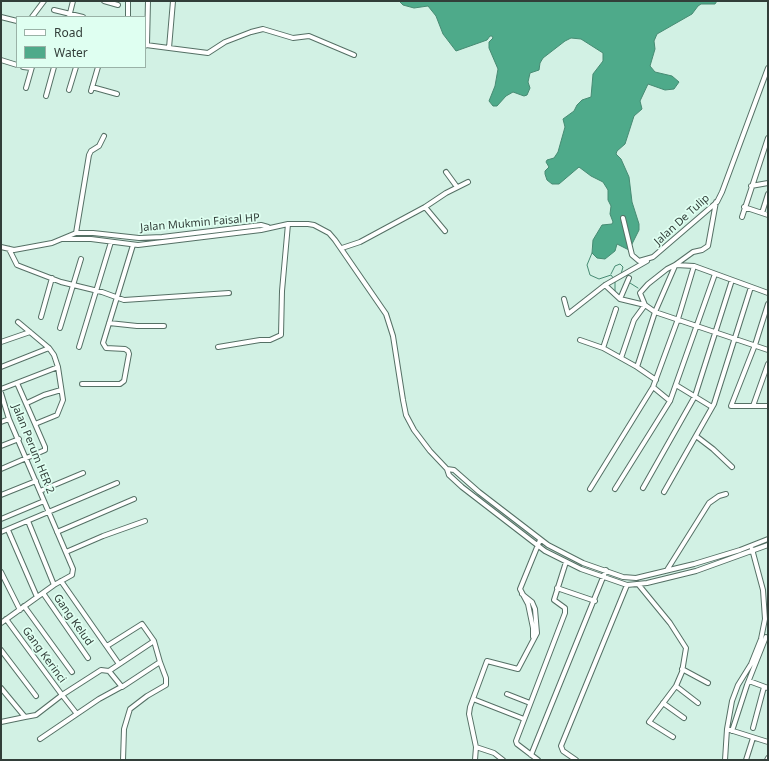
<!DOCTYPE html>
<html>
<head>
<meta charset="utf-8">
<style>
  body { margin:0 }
  #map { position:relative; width:769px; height:761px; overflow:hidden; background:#d2f1e4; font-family:"Noto Sans",sans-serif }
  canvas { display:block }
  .frame { position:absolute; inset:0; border:2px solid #323e39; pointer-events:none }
  .legend { position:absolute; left:16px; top:16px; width:130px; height:52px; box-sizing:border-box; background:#dffff1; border:1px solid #9ab2a7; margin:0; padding:5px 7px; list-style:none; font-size:12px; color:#323e39 }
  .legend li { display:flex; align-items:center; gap:8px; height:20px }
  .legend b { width:20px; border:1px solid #9ab2a7 }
</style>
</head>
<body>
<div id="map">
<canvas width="769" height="761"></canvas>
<div class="frame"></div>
<ul class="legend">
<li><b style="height:5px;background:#fff"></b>Road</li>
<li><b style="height:11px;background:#4eaa8a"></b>Water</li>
</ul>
</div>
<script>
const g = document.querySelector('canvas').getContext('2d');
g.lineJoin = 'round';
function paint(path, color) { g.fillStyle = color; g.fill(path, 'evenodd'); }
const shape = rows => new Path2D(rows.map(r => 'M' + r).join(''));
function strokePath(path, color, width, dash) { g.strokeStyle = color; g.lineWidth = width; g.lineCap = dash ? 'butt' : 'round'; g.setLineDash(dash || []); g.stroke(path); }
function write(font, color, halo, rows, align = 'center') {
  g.font = font + ' "Noto Sans",sans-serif'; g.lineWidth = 3.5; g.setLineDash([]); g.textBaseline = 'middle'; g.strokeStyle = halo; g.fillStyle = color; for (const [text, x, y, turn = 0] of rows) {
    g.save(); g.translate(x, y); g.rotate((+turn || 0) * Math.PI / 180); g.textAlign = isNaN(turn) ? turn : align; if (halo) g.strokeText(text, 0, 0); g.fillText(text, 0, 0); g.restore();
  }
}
const water = shape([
  [399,1,717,1,715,4,701,4,698,6,692,14,657,34,654,41,655,49,650,66,655,72,672,76,679,82,674,89,665,90,648,84,640,101,642,109,634,116,625,144,617,151,616,154,621,159,629,177,632,202,639,224,639,230,629,250,617,244,615,251,605,259,597,258,592,253,593,240,602,225,612,224,613,222,610,214,611,206,608,200,608,190,603,182,591,176,579,167,559,184,552,184,547,180,545,174,545,171,549,167,546,162,547,160,554,158,558,152,565,127,563,119,574,111,577,105,582,100,591,97,593,74,603,61,603,53,581,39,571,38,565,41,543,58,540,63,539,70,530,73,528,82,530,88,527,95,524,96,513,92,506,96,497,106,493,106,489,101,495,86,498,69,489,48,489,42,493,38,492,36,490,36,487,40,456,51,443,34,436,16,428,6,414,8,403,5,399,1]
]);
const stream = shape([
  [592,253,587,265,590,275,599,279,611,275,614,279],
  [611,274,615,266,620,264,623,267,621,274],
  [615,282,615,291],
  [630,283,638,288]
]);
const minor = shape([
  [104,1,118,5],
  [54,10,83,17],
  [1,17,17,21],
  [32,17,44,1],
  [69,17,73,1],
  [128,17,128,1],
  [146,45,169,48,173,1],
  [145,46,147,44,148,1],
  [169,48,208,53,225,42,251,32,263,29,293,38,309,36,354,55],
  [1,60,17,65],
  [23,67,31,68],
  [92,87,117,94],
  [26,88,32,67],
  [69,90,76,67],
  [91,91,98,67],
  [46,96,54,67],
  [446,172,457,187],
  [751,186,768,183],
  [425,207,445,231],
  [744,207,768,215],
  [762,213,768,194],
  [742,217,768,138],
  [623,218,632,255,639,261,653,257,717,202,722,192,768,68],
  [76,233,89,155,91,151,99,146,104,136],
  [63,239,91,239,138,245,261,230,288,224,308,224,314,225,329,233,335,240,386,314,393,336,403,400,406,415,414,430,430,451,447,469,449,475,462,487,545,551,581,569,627,585,647,583,696,571,768,545],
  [1,247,14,250,52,243,76,233,93,233,139,238,162,237,261,225,268,227],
  [342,248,360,242,425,207,446,193,468,182],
  [9,249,17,265,22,267,61,282,102,292,124,300,229,293],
  [676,265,694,266,768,293],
  [605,285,620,299,645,305,655,312,768,350],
  [564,299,568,314,605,285,647,261],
  [620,299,629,278],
  [616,309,603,348,637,367,656,380],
  [41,317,52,278],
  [109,323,137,326,164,326],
  [60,328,81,259],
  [580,340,603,348],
  [1,342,30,332],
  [79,347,111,242],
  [218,347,260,340,270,340,281,335,282,291,288,224],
  [49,348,54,355,58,367],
  [621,358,634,320,645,305,640,293,648,284,667,269,675,265,693,252,702,250,708,246,716,202],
  [768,364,753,406,768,406],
  [1,367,49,348,18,322],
  [637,367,655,312,675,266],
  [17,383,35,424],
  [82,384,120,384,124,381,129,354,128,351,125,349,106,348,103,343,133,245],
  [676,385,712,407],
  [653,387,670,401],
  [1,389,58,367,63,400,57,415,35,424,45,447,45,450,1,469],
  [1,393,9,419,73,569,72,575,54,585,1,623],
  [27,403,44,395,61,390],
  [753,406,731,406,755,345,768,304],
  [1,422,9,419],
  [696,436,713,449,732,467],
  [1,446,19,439],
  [447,469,454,470,479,492,548,545,583,563,623,577,636,578,694,564,740,550,768,539],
  [643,488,695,396,732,280],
  [590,489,653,387,678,319,694,266],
  [615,489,670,401,715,274],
  [40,491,83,473],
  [664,492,714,404,751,287],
  [1,495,36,481],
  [1,519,44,501],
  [28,521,54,585],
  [8,530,37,597],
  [1,532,117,483],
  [57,532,134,499],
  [66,552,103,536,145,521],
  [667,570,709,503,719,496,726,494],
  [1,572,20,610],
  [61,581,119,664],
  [638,584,670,623,686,648,682,672,676,686,649,722,673,737],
  [557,588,595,601],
  [43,593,88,658],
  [24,606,72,672],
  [533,637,533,628,528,604,520,589,540,540],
  [107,646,142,624,154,641,160,662,122,687,109,671],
  [1,650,36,696],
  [682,669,708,683],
  [749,681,768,688],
  [676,686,698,703],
  [1,688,25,717,36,715,62,695,6,619],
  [507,694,530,703],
  [473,699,524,719],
  [663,703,684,718],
  [77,714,62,695,101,670,109,671,154,641],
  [1,722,25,717],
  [753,728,764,687],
  [730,730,768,742],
  [732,731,747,685,766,637],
  [40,739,99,699,121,687],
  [476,747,494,753,503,760],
  [531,755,606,570],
  [123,760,124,729,130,709,147,696,166,685,166,678,160,662],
  [475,760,476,747,469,714,470,707,487,661,518,669,537,633,535,609,532,602,522,594],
  [538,760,517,744,516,741,565,613,565,608,554,600,566,562],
  [576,760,563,751,561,746,627,585],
  [725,760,727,729,732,701,738,685,751,664,761,639,765,619,763,590,752,549],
  [746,760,753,738],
  [767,760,768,758]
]);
const streetNames = [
  ["Jalan De Tulip",682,220,-42],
  ["Jalan Mukmin Faisal HP",200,223,-5],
  ["Jalan Perum HER 2",33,449,68],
  ["Gang Kelud",73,620,55],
  ["Gang Kerinci",44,655,54]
];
paint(water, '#4eaa8a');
strokePath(water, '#468a72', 1);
strokePath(stream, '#468a72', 1);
strokePath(minor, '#557065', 6);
strokePath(minor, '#fff', 4);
write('11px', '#323e39', '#dffff1', streetNames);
</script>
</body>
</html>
